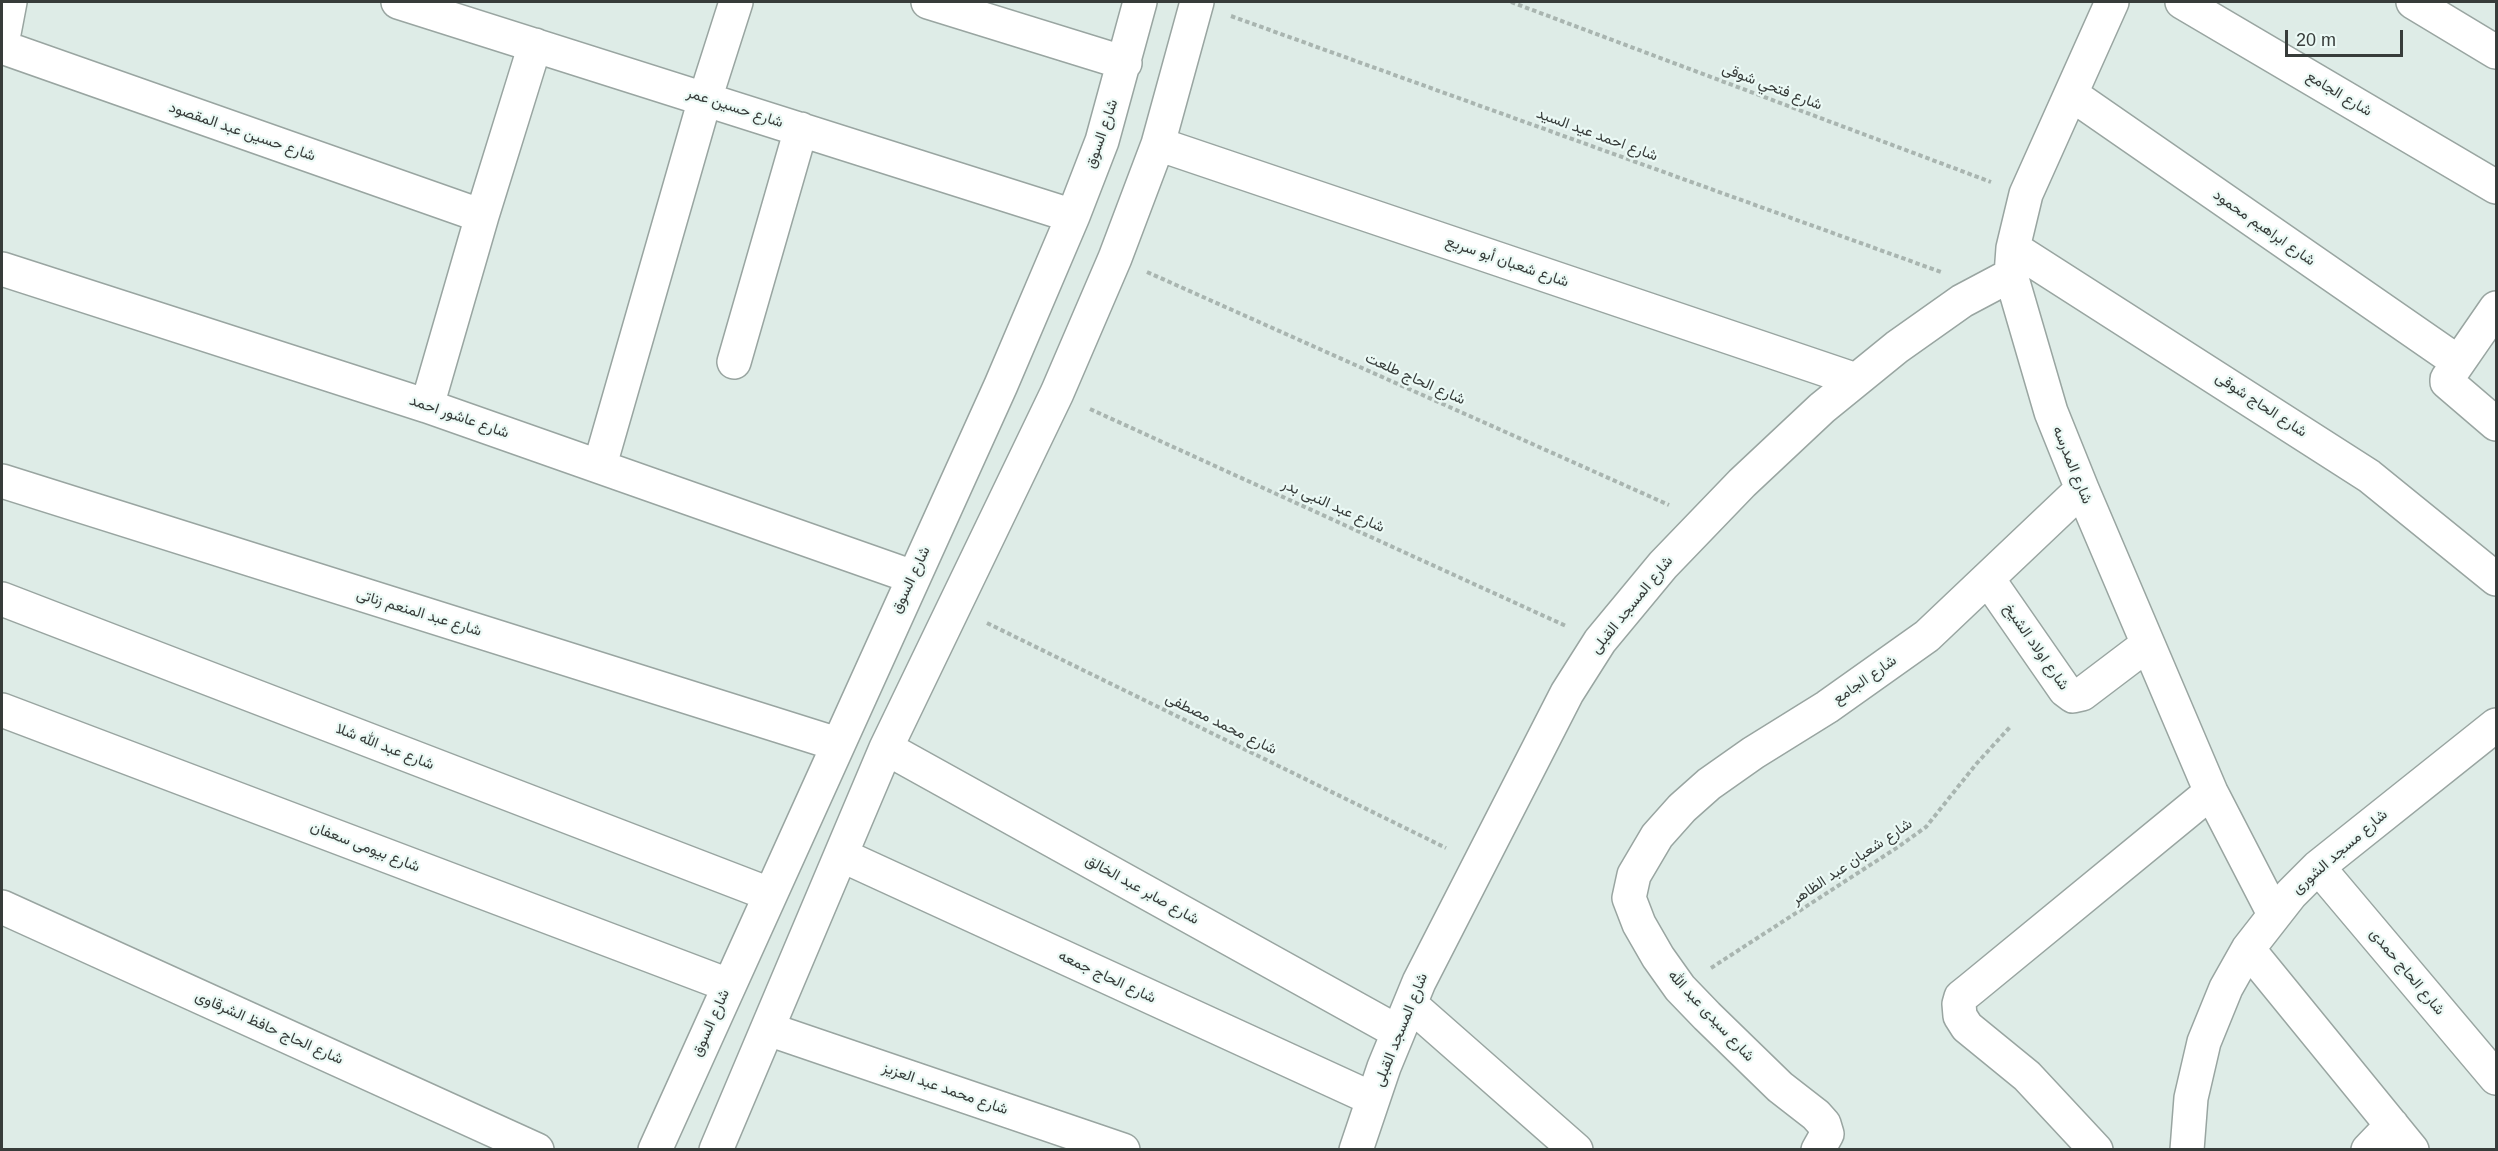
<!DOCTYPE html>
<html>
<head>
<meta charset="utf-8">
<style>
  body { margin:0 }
  #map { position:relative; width:2498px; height:1151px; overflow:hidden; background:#deece7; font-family:Arial,sans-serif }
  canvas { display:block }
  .frame { position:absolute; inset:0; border:3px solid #373c3a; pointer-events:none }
  .scale { position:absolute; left:2285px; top:30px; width:118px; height:27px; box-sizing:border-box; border:3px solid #373c3a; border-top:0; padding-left:8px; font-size:18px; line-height:21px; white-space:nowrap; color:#373c3a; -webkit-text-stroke:4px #ebf9f5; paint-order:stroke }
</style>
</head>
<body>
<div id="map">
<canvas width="2498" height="1151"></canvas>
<div class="frame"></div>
<div class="scale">20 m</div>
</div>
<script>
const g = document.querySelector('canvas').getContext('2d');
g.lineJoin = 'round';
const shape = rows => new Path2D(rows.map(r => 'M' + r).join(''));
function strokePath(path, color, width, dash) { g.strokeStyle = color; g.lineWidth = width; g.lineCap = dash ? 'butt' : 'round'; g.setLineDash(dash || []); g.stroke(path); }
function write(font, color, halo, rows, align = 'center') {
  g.font = font + ' Arial,Vazirmatn,sans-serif'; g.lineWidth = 4.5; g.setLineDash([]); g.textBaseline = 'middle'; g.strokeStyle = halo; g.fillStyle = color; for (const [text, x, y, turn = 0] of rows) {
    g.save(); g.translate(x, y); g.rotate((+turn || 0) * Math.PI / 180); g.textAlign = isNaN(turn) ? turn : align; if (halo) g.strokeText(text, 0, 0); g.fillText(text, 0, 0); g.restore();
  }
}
const path = shape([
  [1511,2,1991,182],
  [1231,16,1941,272],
  [1147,272,1669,505],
  [1090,409,1566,626],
  [987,623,1446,848],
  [1711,968,1898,847,1926,827,1977,763,2011,726]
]);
const street = shape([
  [398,2,1073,216],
  [928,2,1125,63],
  [2112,2,2026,194,2013,248,2011,275,2051,412,2082,489,2211,792,2274,914],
  [2182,2,2496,187],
  [2413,2,2496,52],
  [2,44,10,2],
  [2,47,482,216],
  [2071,94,2458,362],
  [1158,144,1856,380],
  [2013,248,2369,476,2496,579],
  [2,269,427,406,913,577],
  [2496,308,2447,379,2447,382,2496,424],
  [734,362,801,129],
  [427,406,482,216,535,45],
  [600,465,705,99,736,2],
  [2,481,837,744],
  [1988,579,2065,690,2073,696,2082,694,2148,644],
  [2,599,769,894],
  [2,710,728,985],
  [886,748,1398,1032],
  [841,855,1373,1099],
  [2318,867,2496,1078],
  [2,907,537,1150],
  [2248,949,2412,1150],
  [1410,1004,1576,1150],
  [768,1029,1123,1150],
  [655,1150,1001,385,1073,216,1102,141,1140,2],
  [716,1150,886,748,1057,393,1115,258,1158,144,1197,2],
  [1356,1150,1384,1067,1419,982,1567,693,1600,641,1663,565,1742,483,1822,408,1897,347,1962,301,2011,275],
  [1818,1150,1827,1134,1824,1124,1816,1115,1780,1087,1707,1016,1680,988,1658,957,1639,924,1629,898,1634,875,1657,836,1682,808,1709,784,1753,753,1827,707,1927,636,2082,489],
  [2096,1150,2027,1076,1967,1027,1960,1016,1959,1004,1961,997,1971,989,2211,792],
  [2187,1150,2191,1098,2204,1042,2226,988,2248,949,2291,894,2318,867,2496,725],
  [2368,1150,2392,1125]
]);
const streetNames = [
  ["شارع فتحي شوقى",1772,87,21],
  ["شارع الجامع",2339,94,31],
  ["شارع حسين عمر",735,108,18],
  ["شارع حسين عبد المقصود",242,132,19],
  ["شارع السوق",1102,134,-71],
  ["شارع احمد عيد السيد",1597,135,20],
  ["شارع ابراهيم محمود",2264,228,35],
  ["شارع شعبان أبو سريع",1507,262,19],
  ["شارع الحاج طلعت",1415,379,24],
  ["شارع الحاج شوقى",2261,405,33],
  ["شارع عاشور احمد",459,417,19],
  ["شارع المدرسه",2072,465,68],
  ["شارع عبد النبى بدر",1333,506,24],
  ["شارع السوق",911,580,-65],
  ["شارع المسجد القبلى",1632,605,-51],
  ["شارع عبد المنعم زناتى",419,613,17],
  ["شارع اولاد الشيخ",2036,647,55],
  ["شارع الجامع",1865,680,-35],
  ["شارع محمد مصطفى",1221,724,26],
  ["شارع عبد الله شلا",385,747,21],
  ["شارع بيومى سعفان",365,847,21],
  ["شارع مسجد الشورى",2340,852,-41],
  ["شارع شعبان عبد الظاهر",1852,862,-34],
  ["شارع صابر عبد الخالق",1142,890,29],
  ["شارع الحاج حمدى",2407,972,50],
  ["شارع الحاج جمعه",1107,977,25],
  ["شارع سيدى عبد الله",1711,1016,47],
  ["شارع السوق",711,1023,-66],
  ["شارع الحاج حافظ الشرقاوى",269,1028,24],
  ["شارع المسجد القبلى",1401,1030,-68],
  ["شارع محمد عبد العزيز",945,1089,19]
];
strokePath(street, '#99a5a1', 36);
strokePath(path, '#a9b5b0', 4, [4.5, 3]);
strokePath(street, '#fff', 33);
write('15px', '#373c3a', '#ebf9f5', streetNames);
</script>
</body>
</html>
